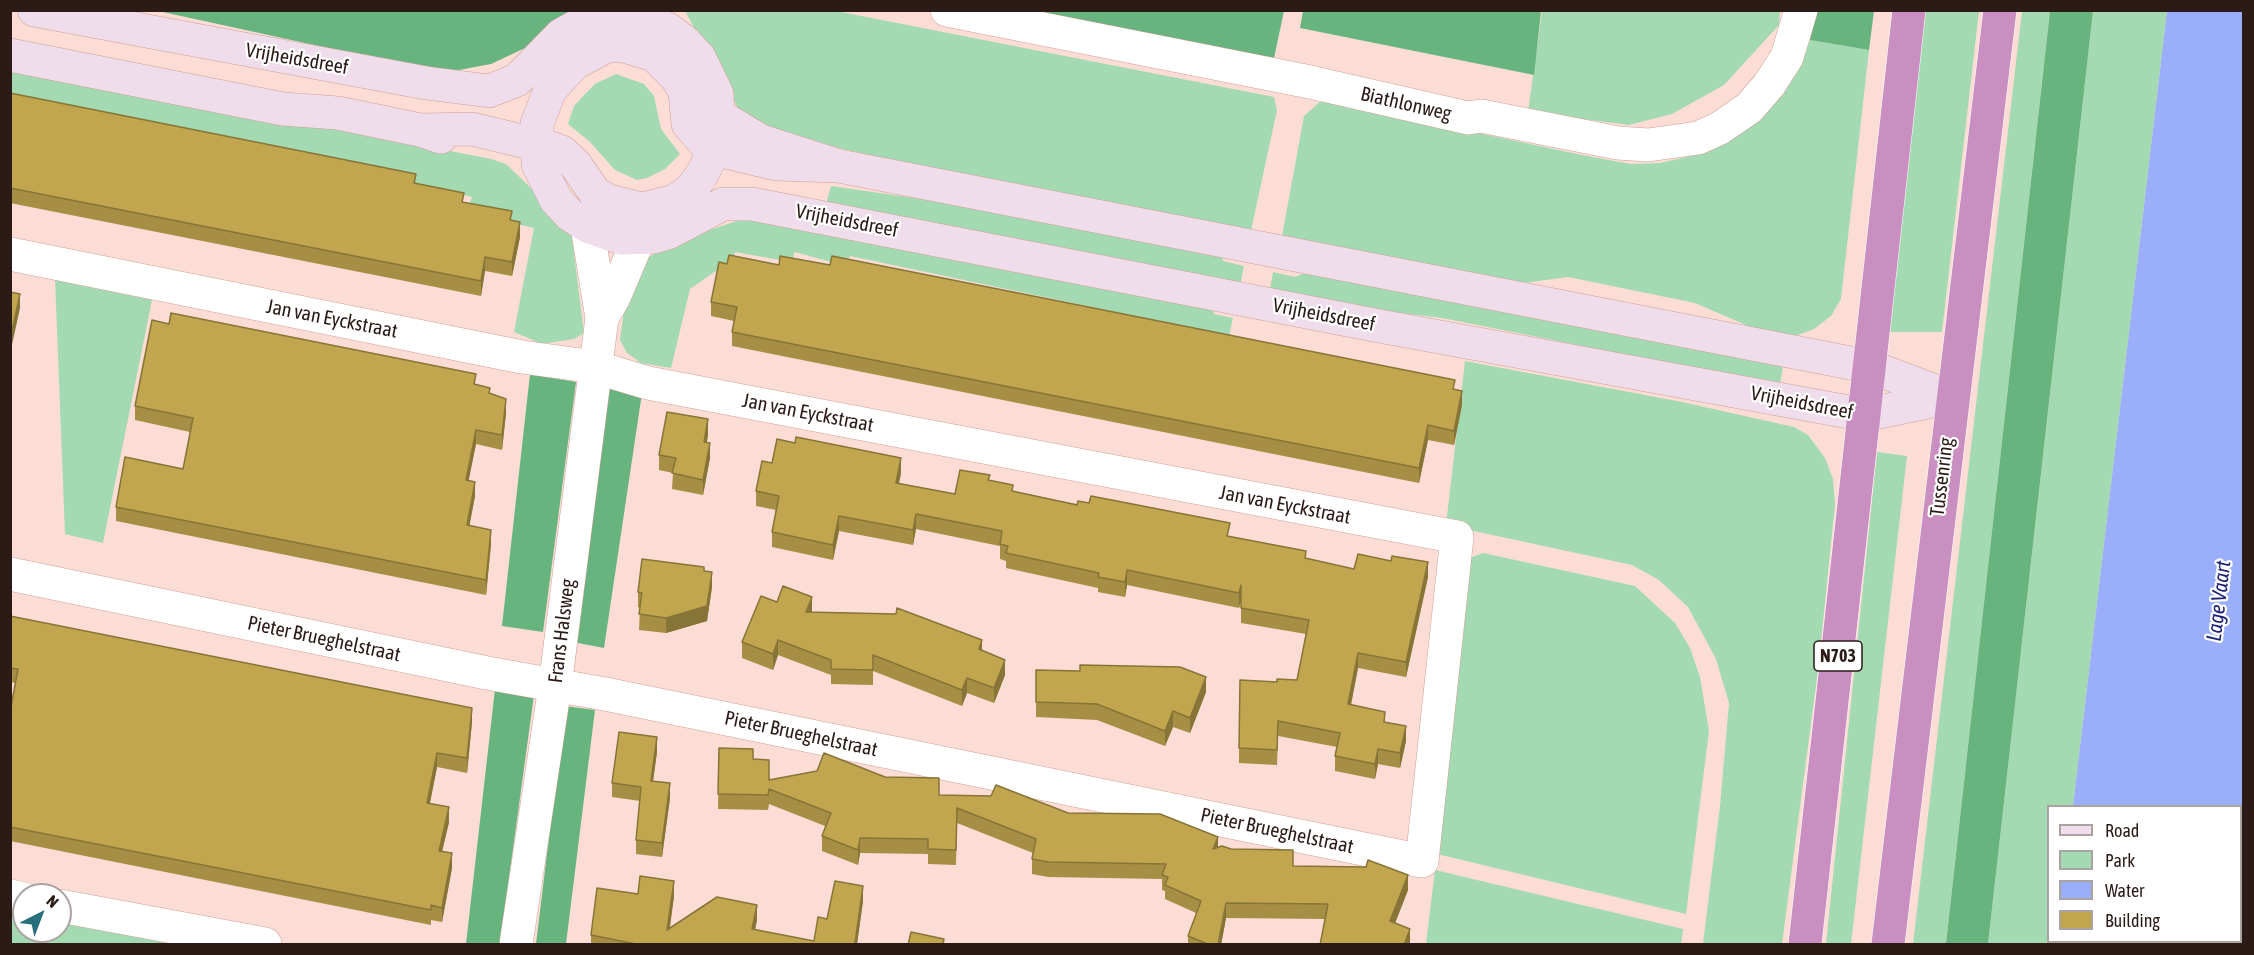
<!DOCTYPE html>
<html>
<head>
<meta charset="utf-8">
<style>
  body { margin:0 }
  #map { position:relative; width:2254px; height:955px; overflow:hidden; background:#fcddd6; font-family:"Asap Condensed",sans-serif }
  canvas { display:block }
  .frame { position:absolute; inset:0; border:12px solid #2b1a16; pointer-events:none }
  .legend { position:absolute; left:2047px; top:805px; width:195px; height:138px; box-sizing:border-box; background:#fff; border:2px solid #aaa3a2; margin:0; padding:8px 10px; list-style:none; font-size:18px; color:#2b1a16 }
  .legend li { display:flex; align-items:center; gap:12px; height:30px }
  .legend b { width:30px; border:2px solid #aaa3a2 }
  .north { position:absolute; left:12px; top:883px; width:60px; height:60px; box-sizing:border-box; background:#fff; border:2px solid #aaa3a2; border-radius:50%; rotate:42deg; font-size:16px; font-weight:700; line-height:24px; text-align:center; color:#2b1a16 }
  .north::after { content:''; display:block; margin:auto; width:21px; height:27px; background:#286f7c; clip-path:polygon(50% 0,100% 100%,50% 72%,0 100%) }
</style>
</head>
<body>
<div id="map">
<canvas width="2254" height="955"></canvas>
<div class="frame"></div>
<ul class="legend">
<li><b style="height:8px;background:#efddec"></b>Road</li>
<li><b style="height:16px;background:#a3dab1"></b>Park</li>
<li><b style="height:16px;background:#9aaefa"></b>Water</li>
<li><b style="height:16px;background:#c1a64f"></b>Building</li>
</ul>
<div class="north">N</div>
</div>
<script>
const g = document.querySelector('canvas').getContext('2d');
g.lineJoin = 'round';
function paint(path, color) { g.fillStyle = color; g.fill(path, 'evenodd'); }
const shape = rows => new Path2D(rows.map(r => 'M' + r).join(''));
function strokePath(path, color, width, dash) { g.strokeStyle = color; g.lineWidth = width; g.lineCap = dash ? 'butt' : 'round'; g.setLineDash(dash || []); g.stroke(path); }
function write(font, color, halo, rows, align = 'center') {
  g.font = font + ' "Asap Condensed",sans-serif'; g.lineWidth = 4.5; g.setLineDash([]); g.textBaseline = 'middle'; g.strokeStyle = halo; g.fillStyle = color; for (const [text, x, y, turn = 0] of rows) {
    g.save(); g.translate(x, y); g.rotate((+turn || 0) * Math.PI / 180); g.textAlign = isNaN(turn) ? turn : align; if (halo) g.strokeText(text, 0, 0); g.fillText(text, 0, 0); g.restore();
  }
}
const green = shape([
  [1924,10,1979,11,1942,332,1890,332],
  [685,11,836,11,1274,97,1277,110,1251,231,942,173,761,129,738,108],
  [1542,11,1780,11,1779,25,1724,85,1672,114,1629,125,1528,112],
  [2022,11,2050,11,1946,944,1913,944],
  [2093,11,2167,11,2073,806,2048,806,2048,942,2058,942,2057,944,1988,944],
  [1810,40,1869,50,1841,299,1831,316,1814,329,1795,336,1771,336,1695,303,1568,277,1509,285,1282,236,1304,116,1322,100,1582,155,1631,164,1660,163,1704,153,1800,67],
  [10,65,491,159,506,164,531,188,572,237,584,333,574,339,542,344,514,332,534,228,467,213,472,197,380,174,11,97],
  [616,74,644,84,654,96,661,129,680,154,665,169,647,178,637,180,615,170,590,142,568,124,574,106,585,94,595,84],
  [831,186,991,209,1222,254,1223,261,1244,266,1240,286,825,208],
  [788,219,1212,304,1214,314,1233,318,1229,336,850,256,845,266,795,252,791,262,735,252,733,259,690,289,671,368,641,363,627,353,620,340,626,296,643,260,682,239,740,220],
  [1273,272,1295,277,1306,272,1783,365,1780,385,1442,318,1400,313,1270,289],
  [55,279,152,300,103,543,65,534],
  [1465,361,1682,402,1794,427,1808,435,1825,458,1833,479,1835,505,1818,670,1782,944,1703,944,1720,806,1729,703,1716,659,1688,607,1659,580,1632,565,1446,525],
  [1877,452,1907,456,1851,944,1826,944],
  [1483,553,1635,586,1675,623,1690,648,1700,677,1709,731,1686,914,1433,853,1466,559],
  [1435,870,1683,929,1681,944,1426,944],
  [10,910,24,913,24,931,60,931,60,920,182,944,11,944]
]);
const forest = shape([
  [158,11,575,11,525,48,491,64,443,73],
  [1016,11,1284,11,1274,58],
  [1303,11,1541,11,1534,75,1300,28],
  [1813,11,1874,11,1869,50,1810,40],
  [2050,11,2093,11,1988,944,1946,944],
  [530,374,576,382,543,632,502,626],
  [603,386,642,393,604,648,573,642],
  [495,689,534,695,500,944,466,944],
  [565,706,595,710,566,944,536,944]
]);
const water = shape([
  [2167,11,2243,11,2243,944,2057,944,2058,942,2240,942,2240,806,2073,806]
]);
const street = shape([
  [947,10,1310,82,1468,118,1481,116,1618,143,1648,145,1698,138,1720,128,1749,108,1769,85,1787,57,1801,10],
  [10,254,522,357,595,367,648,383,1457,537,1422,861,605,694,487,673,10,574],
  [602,318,614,297,639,238],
  [10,896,24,899],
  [60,906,265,944],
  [516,944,555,686,602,318,587,226]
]);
const secondary = shape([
  [34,10,426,83,489,91,517,80,561,35,579,25,611,16,640,18,668,29,685,42,699,57,717,94,718,115,715,148,700,178,689,191,675,201,642,209,609,201,595,193,575,164,562,152,551,148,472,129,420,130],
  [10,55,283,109,338,113,420,130,441,137],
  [718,115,761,141,839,166,1871,367,1951,397],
  [839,166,776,164,726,152,704,142,688,124,685,92,677,78,654,55,624,46,607,46,575,63,550,90,537,124,538,164,556,200,570,215,587,226,621,238,654,237,668,233,723,204,752,204,1374,325,1865,415,1951,397]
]);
const highway = shape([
  [1805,944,1909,10],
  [1888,944,2000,10]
]);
const wall = shape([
  [10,93,416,183,512,221,520,237,512,276,485,271,481,296,10,203],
  [727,264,779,265,1455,390,1462,405,1454,445,1428,440,1419,483,732,346,732,332,734,321,711,316,711,302],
  [476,385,490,393,506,413,502,450,476,444,468,480,475,496,469,525,491,544,486,595,116,521,116,507,183,469,190,432,135,420,135,406],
  [708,435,707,442,710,458,703,495,672,489,673,473,659,470,659,455],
  [772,463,901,473,899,483,955,494,990,480,1013,491,1230,536,1306,558,1354,569,1428,577,1406,677,1358,668,1351,705,1385,722,1406,741,1400,768,1378,764,1375,779,1335,771,1335,756,1337,747,1278,736,1277,765,1239,763,1239,748,1277,682,1297,680,1306,634,1241,623,1241,601,1239,608,1127,585,1125,597,1098,592,1098,588,1006,568,1006,561,1000,559,1000,546,916,529,913,545,839,531,833,560,772,547,772,532,776,510,756,506,756,491],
  [704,571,712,587,707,621,666,633,639,630,640,608,638,607,638,592],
  [777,602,812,612,982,651,1005,675,994,703,967,693,962,706,873,671,873,685,831,684,831,675,778,655,773,670,742,658,742,642],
  [10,616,472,722,467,773,437,767,430,803,449,822,442,851,452,868,442,922,431,920,431,925,10,841,10,712,16,683,10,682],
  [1036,670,1206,692,1190,733,1173,727,1165,746,1097,720,1036,717],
  [719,748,753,759,769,780,885,777,939,795,1068,813,1293,866,1408,890,1395,923,1410,944,1325,919,1226,918,1221,945,1188,945,1188,936,1196,913,1165,899,1165,891,1162,890,1162,879,1048,877,1032,874,1032,859,1033,853,957,823,956,865,928,864,928,854,860,853,858,865,822,851,822,836,825,826,769,804,768,810,718,809],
  [657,752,653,781,670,798,662,857,636,854,636,840,640,801,612,797,612,783],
  [638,894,674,896,670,928,757,920,755,930,814,941,827,919,863,901,857,943,862,945,591,945,591,935]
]);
const shadedWall = shape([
  [520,222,520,237,512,276,512,262],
  [485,257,485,271,481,296,481,281],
  [20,294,20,308,10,354,10,340],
  [1462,391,1462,405,1454,445,1454,431],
  [506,399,506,413,502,450,502,435],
  [708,419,708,435,704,457,704,442],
  [1428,425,1428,440,1419,483,1419,468],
  [476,430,476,444,466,494,466,480],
  [710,443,710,458,703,495,703,480],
  [901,458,901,473,896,498,896,483],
  [475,482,475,496,467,539,467,525],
  [916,514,916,529,913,545,913,530],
  [839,516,839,531,833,560,833,545],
  [491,530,491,544,486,595,486,580],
  [1428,562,1428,577,1406,677,1406,662],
  [1127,570,1127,585,1125,597,1125,582],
  [712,572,712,587,707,621,666,633,666,618],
  [1241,585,1241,600,1239,608,1239,593],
  [812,597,812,613,806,612],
  [778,640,778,655,773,670,773,654],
  [982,640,982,655,979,649],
  [1358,653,1358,668,1348,719,1348,704],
  [1005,660,1005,675,994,703,994,688],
  [1206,677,1206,692,1190,733,1190,718],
  [967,678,967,693,962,706,962,690],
  [472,708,472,722,467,773,467,758],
  [1173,711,1173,727,1165,746,1165,731],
  [1406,726,1406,741,1400,768,1400,753],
  [657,737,657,752,651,795,651,781],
  [1378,749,1378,764,1375,779,1375,764],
  [437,753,437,767,427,817,427,803],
  [670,783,670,798,662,857,662,843],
  [449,807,449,822,439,865,439,851],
  [1218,837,1218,852,1213,849],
  [860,838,860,853,858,865,858,850],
  [452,853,452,868,442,922,442,908],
  [1408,875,1408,890,1390,936,1390,921],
  [674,881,674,896,667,945,667,930],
  [863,886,863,901,857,945,855,945],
  [1226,903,1226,918,1221,945,1218,945],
  [757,905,757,920,752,944,752,929],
  [1410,929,1410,944,1404,945]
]);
const building = shape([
  [10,93,416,174,414,183,464,193,462,202,512,211,510,220,520,222,512,262,485,257,481,281,10,188,10,93],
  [729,255,779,265,780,256,830,265,832,256,1455,380,1453,389,1462,391,1454,431,1428,425,1419,468,732,332,737,307,711,302,719,262,727,264,729,255],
  [10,292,20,294,10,340,10,292],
  [171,313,476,374,474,384,490,388,489,393,506,399,502,435,476,430,466,480,475,482,467,525,491,530,486,580,116,507,125,457,183,469,193,418,135,406,152,320,169,324,171,313],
  [667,412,708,419,704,442,710,443,703,480,672,473,676,458,659,455,667,412],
  [796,437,901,458,896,483,955,494,960,470,990,475,988,480,1013,485,1012,491,1077,505,1078,501,1089,503,1091,496,1230,523,1227,536,1306,551,1305,558,1354,569,1358,554,1391,561,1392,556,1428,562,1406,662,1358,653,1348,704,1385,712,1384,722,1406,726,1400,753,1378,749,1375,764,1335,756,1340,733,1278,721,1277,750,1239,748,1240,680,1277,682,1277,679,1297,680,1309,620,1241,608,1241,585,1239,593,1127,570,1125,582,1098,577,1099,573,1006,553,1008,546,1000,544,1002,531,916,514,913,530,839,516,833,545,772,532,779,496,756,491,762,461,772,463,777,439,795,443,796,437],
  [642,559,704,567,704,571,712,572,707,606,666,618,639,614,642,593,638,592,642,559],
  [783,586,812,597,806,612,896,614,897,608,982,640,979,649,1005,660,994,688,967,678,962,690,873,655,873,670,831,669,831,660,778,640,773,654,742,642,761,596,777,602,783,586],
  [10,616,472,708,467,758,437,753,427,803,449,807,439,851,452,853,442,908,431,905,431,910,10,827,10,712,18,669,10,668,10,616],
  [1080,665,1180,667,1206,677,1190,718,1173,711,1165,731,1097,704,1036,702,1036,670,1080,671,1080,665],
  [619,732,657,737,651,781,670,783,662,843,636,840,641,787,612,783,619,732],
  [719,748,753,749,753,759,769,760,769,780,817,771,824,753,885,777,939,778,939,795,991,796,996,785,1068,813,1160,814,1218,837,1213,849,1222,846,1231,849,1293,850,1293,866,1366,867,1368,860,1408,875,1390,921,1410,929,1404,945,1320,945,1328,904,1226,903,1218,945,1210,945,1188,936,1201,901,1165,885,1168,877,1162,875,1166,864,1048,862,1032,859,1036,839,957,808,956,850,928,849,928,839,860,838,858,850,822,836,831,813,769,789,768,795,718,794,719,748],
  [640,876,674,881,667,930,717,897,757,905,752,929,814,941,818,917,827,919,835,881,863,886,855,943,862,945,641,945,591,935,597,888,638,894,640,876],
  [911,932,944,939,943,945,908,945,911,932]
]);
const shields = [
  [1838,656,48]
];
const shieldNames = [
  ["N703",1838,656]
];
const streetNames = [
  ["Vrijheidsdreef",297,59,10],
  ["Biathlonweg",1406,104,13],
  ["Vrijheidsdreef",847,221,11],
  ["Vrijheidsdreef",1324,315,11],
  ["Jan van Eyckstraat",332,319,11],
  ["Vrijheidsdreef",1802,403,11],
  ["Jan van Eyckstraat",808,413,11],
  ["Tussenring",1942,477,-83],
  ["Jan van Eyckstraat",1285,505,11],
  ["Frans Halsweg",562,631,-83],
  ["Pieter Brueghelstraat",324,639,12],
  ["Pieter Brueghelstraat",801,734,12],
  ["Pieter Brueghelstraat",1277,831,12]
];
const waterNames = [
  ["Lage Vaart",2219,601,-83]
];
paint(green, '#a3dab1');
paint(forest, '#67b47e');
paint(water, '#9aaefa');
strokePath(street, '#cf9f95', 34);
strokePath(secondary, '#cf9f95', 34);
strokePath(highway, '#fff', 34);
strokePath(street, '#fff', 33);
strokePath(secondary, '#efddec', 33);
strokePath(highway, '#ca8fc1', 33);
paint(wall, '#a68f44');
paint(shadedWall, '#877437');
paint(building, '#c1a64f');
strokePath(building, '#877437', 1.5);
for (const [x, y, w] of shields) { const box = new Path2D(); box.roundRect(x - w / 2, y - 15, w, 30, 4.5); g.fillStyle = '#fff'; g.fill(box); strokePath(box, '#2b1a16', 1.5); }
write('bold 18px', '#2b1a16', null, shieldNames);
write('20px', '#2b1a16', '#fff', streetNames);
write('italic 21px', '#1d2276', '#fff', waterNames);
</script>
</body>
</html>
